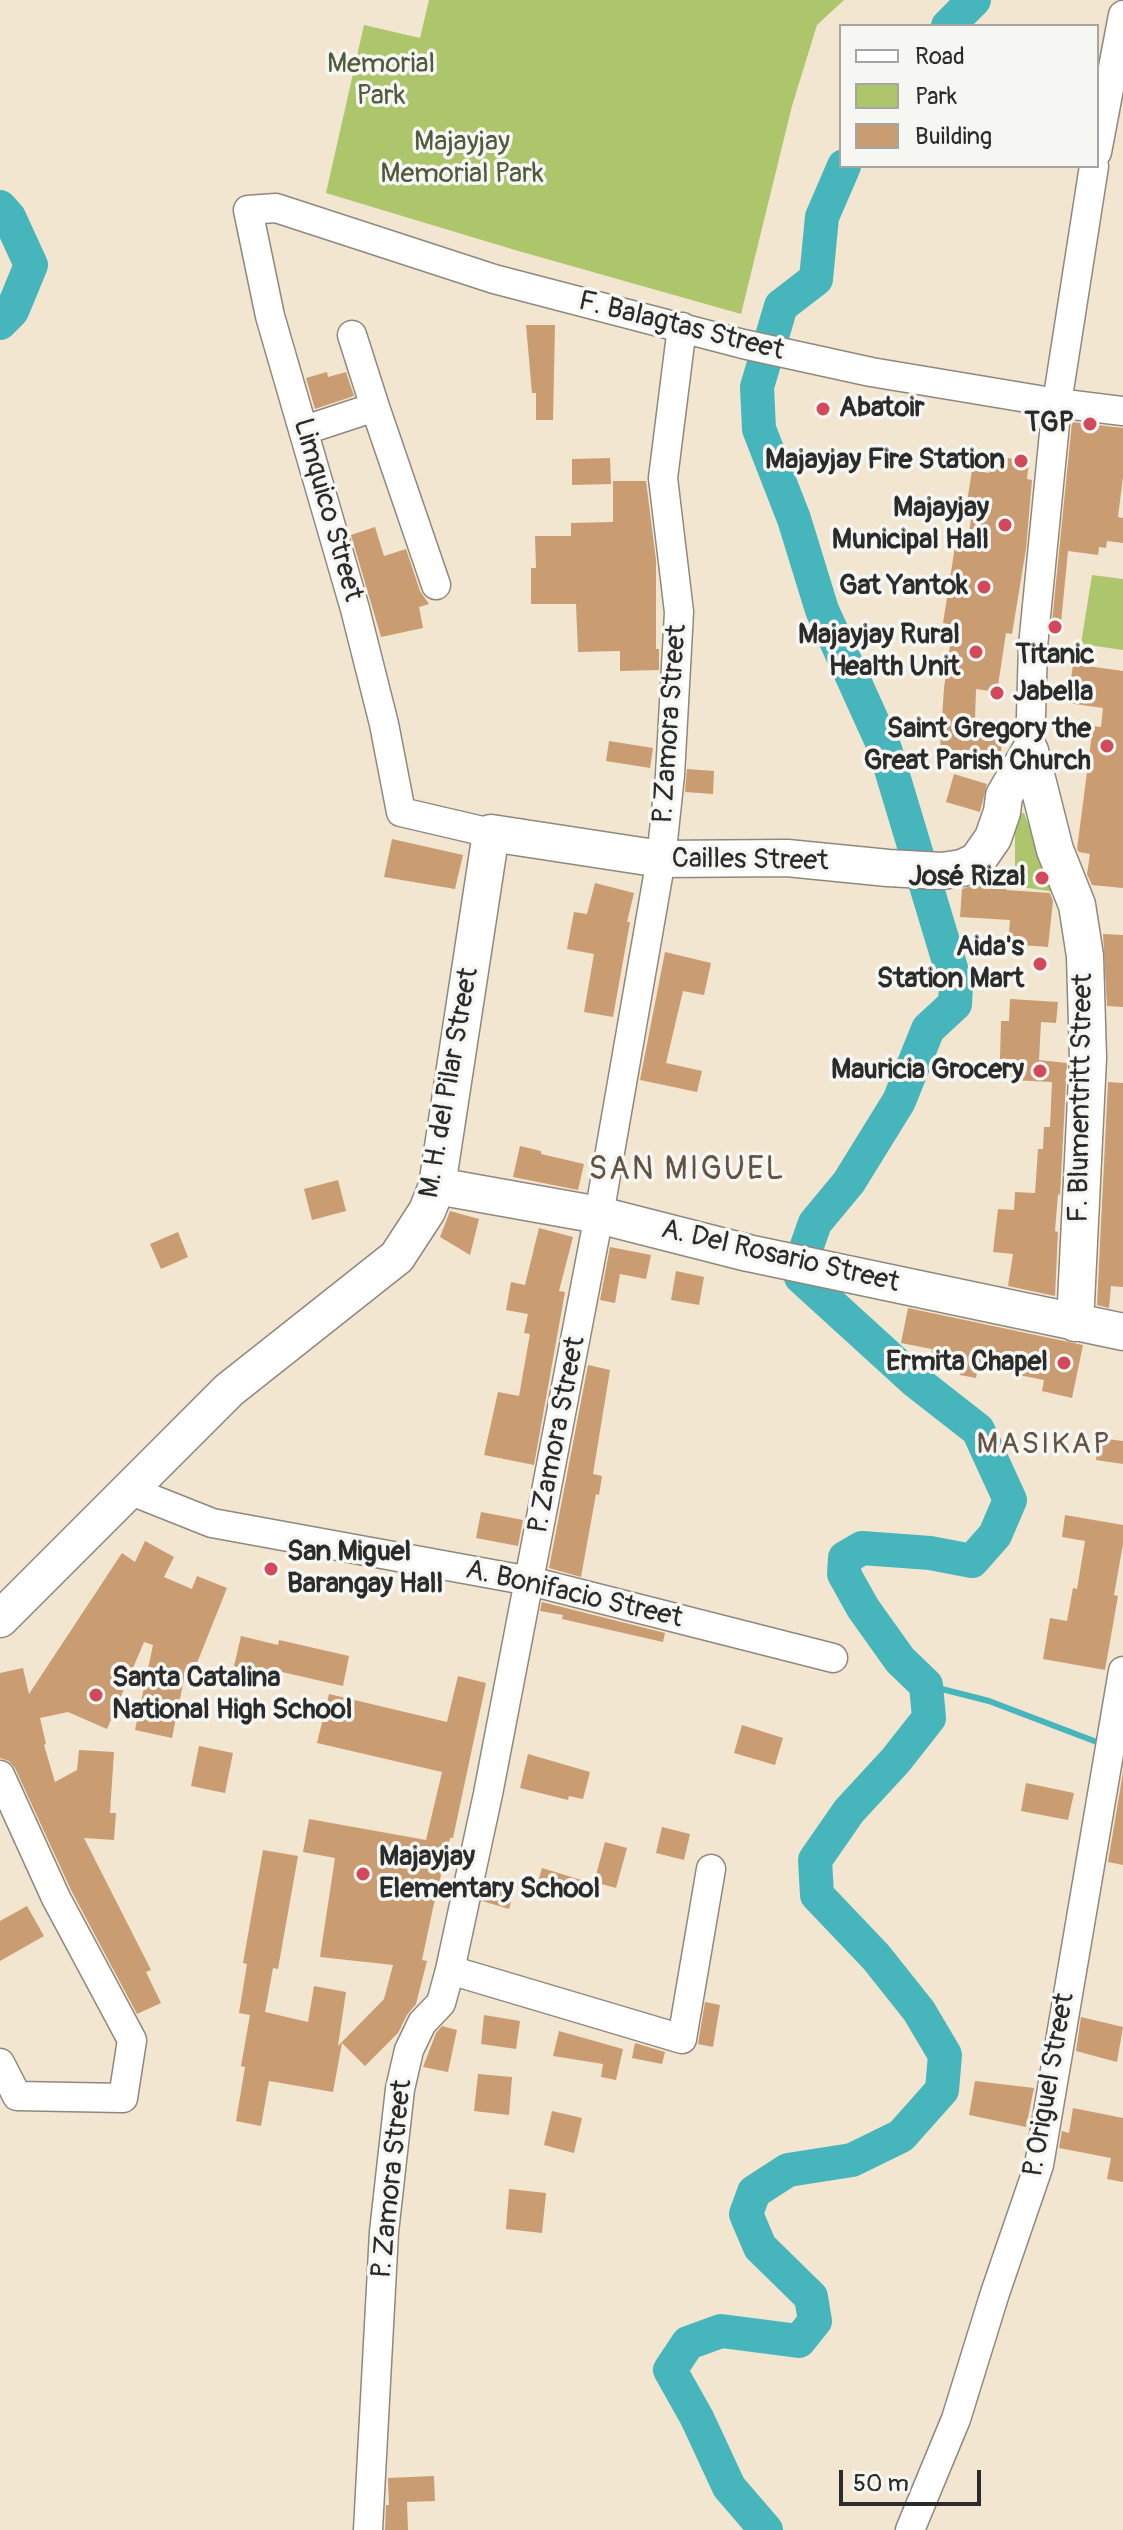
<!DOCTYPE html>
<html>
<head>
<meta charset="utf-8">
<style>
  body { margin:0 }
  #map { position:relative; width:1123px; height:2530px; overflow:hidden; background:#f2e6d0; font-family:Pangolin,sans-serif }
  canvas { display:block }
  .legend { position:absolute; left:839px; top:24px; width:260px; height:144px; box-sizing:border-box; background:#f6f6f2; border:2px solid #a5a5a2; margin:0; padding:10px 14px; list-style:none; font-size:24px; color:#2b2b2b }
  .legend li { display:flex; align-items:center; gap:16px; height:40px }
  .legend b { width:40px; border:2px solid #a5a5a2 }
  .scale { position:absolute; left:839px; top:2470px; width:142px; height:36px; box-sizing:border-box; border:4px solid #2b2b2b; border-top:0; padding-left:10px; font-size:24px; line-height:28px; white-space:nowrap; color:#2b2b2b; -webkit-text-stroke:6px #f6f6f2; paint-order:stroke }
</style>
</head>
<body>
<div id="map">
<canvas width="1123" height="2530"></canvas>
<ul class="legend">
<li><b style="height:10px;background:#fff"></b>Road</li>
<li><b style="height:22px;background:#aec66b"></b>Park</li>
<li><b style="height:22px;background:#ca9c71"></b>Building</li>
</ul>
<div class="scale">50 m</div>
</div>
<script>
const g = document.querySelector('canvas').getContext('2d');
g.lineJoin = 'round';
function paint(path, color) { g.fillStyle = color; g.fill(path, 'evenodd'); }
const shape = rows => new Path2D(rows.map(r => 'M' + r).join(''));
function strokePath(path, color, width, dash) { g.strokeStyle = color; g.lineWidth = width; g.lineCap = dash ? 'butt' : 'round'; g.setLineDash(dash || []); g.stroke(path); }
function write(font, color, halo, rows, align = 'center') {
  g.font = font + ' Pangolin,sans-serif'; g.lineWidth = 7; g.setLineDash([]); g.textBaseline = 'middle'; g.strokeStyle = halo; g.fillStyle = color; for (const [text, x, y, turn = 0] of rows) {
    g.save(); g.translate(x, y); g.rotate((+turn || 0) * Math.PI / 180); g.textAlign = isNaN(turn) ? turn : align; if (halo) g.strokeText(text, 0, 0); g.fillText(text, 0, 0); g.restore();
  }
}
const green = shape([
  [429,0,844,0,817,25,792,106,741,314,515,250,326,193,364,25,420,38],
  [1092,575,1123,579,1123,650,1081,644],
  [1024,813,1055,892,1015,886,1015,814]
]);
const stream = shape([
  [926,1685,989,1701,1102,1744]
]);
const river = shape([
  [948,26,974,0],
  [0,207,9,217,31,265,12,311,0,323],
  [766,2530,729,2487,697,2418,670,2370,688,2343,721,2331,799,2341,815,2321,811,2297,760,2247,746,2214,754,2192,788,2170,852,2160,901,2136,942,2090,945,2055,919,2011,876,1957,817,1895,815,1860,849,1811,896,1760,929,1718,926,1685,900,1660,863,1608,844,1574,845,1558,862,1548,930,1553,972,1561,995,1535,1010,1500,978,1430,914,1380,801,1277,804,1254,815,1223,849,1182,899,1101,928,1029,955,1004,956,985,885,749,822,610,794,519,759,429,757,387,781,306,816,279,822,217,844,166]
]);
const building = shape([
  [526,325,555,325,553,420,536,420,536,393,532,393],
  [327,372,328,377,346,372,354,396,315,409,306,378],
  [1072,422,1123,428,1123,477,1118,517,1123,518,1123,543,1107,541,1106,548,1099,547,1098,555,1068,551,1060,633,1051,632],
  [992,456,1029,461,1027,479,1032,480,1026,549,1012,634,1006,633,997,692,976,689,975,720,1003,721,1001,753,940,749,944,688,953,625,943,623,956,540,968,542,972,510,966,509,972,470,989,473],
  [610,458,611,484,572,485,572,459],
  [613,481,646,481,656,560,656,649,659,649,659,670,620,671,620,651,578,652,576,604,531,604,531,568,536,568,535,536,571,536,571,523,613,522],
  [375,527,384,556,406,549,420,591,429,604,419,607,423,628,381,637,351,535],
  [1073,664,1123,671,1123,888,1092,885,1087,874,1090,854,1079,852,1077,849,1093,726,1101,727,1103,708,1068,703],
  [609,741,653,748,650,768,606,761],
  [687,769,714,771,713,794,685,792],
  [954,774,987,784,980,812,946,802],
  [392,839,463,855,455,889,384,877],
  [595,883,634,893,627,922,630,922,613,1017,584,1012,594,954,567,949,574,912,587,914],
  [980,883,1006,885,1006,890,1050,893,1053,901,1048,947,1008,944,1010,920,960,917,962,889],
  [1103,934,1123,935,1123,1007,1107,1006],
  [665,952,711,963,704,995,683,991,666,1063,702,1071,697,1092,640,1080],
  [1010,999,1058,1002,1056,1023,1041,1022,1039,1060,1067,1063,1060,1195,1058,1194,1055,1231,1058,1232,1055,1296,1008,1286,1013,1254,993,1252,998,1209,1014,1210,1015,1192,1035,1193,1038,1149,1043,1149,1044,1127,1050,1127,1052,1082,1011,1080,1013,1059,1000,1059,1001,1021,1009,1021],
  [1108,1082,1123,1083,1123,1287,1111,1286,1109,1308,1097,1305],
  [520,1146,541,1151,541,1154,584,1164,578,1190,513,1177],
  [338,1180,346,1211,312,1220,304,1189],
  [450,1211,479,1219,470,1255,440,1237],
  [539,1228,573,1237,559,1291,565,1292,534,1465,484,1455,498,1392,519,1396,530,1334,524,1333,528,1314,506,1310,511,1282,525,1285],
  [178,1232,188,1257,161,1269,150,1244],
  [610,1247,651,1255,646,1279,620,1274,615,1303,600,1300],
  [676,1271,704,1277,699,1305,671,1300],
  [908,1308,1083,1345,1072,1398,1042,1391,1044,1380,978,1367,976,1378,960,1375,963,1361,931,1354,932,1349,901,1343],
  [588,1365,610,1370,593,1474,602,1476,599,1495,596,1494,581,1577,549,1568],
  [1099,1438,1123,1441,1123,1464,1096,1460],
  [481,1512,523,1520,518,1546,476,1538],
  [1065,1515,1123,1525,1123,1544,1114,1595,1118,1596,1105,1670,1043,1659,1050,1618,1067,1621,1073,1588,1077,1589,1085,1541,1062,1537],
  [145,1541,174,1557,164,1577,192,1589,197,1576,227,1588,195,1668,187,1664,172,1738,135,1730,153,1645,144,1642,107,1729,68,1712,40,1718,46,1744,44,1745,55,1782,77,1770,79,1750,114,1752,110,1813,116,1813,114,1840,84,1838,151,1970,146,1972,161,2003,137,2014,71,1890,15,1768,9,1761,0,1758,0,1673,23,1668,29,1694,122,1553,135,1562],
  [542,1602,665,1633,663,1642,562,1619,563,1615,540,1611],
  [241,1636,278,1645,279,1640,349,1656,343,1686,269,1669,268,1674,234,1666],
  [458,1676,486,1683,453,1838,450,1838,433,1908,422,1960,427,1961,416,2004,407,2015,398,2033,365,2066,342,2043,333,2092,269,2081,261,2126,236,2121,245,2067,241,2066,250,2015,239,2013,247,1964,243,1963,263,1850,298,1856,278,1969,273,1968,265,2012,308,2022,314,1986,346,1992,338,2046,384,1999,393,1965,320,1957,335,1858,303,1852,309,1819,426,1840,442,1772,317,1743,329,1694,447,1722],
  [742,1725,783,1738,775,1765,734,1753],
  [199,1746,233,1753,225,1793,191,1786],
  [528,1754,590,1772,583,1799,569,1796,568,1800,520,1788],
  [1123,1772,1123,1865,1108,1862],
  [1026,1783,1074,1793,1068,1820,1021,1811],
  [662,1827,690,1834,684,1860,656,1853],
  [605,1842,627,1848,616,1888,594,1882],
  [542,1868,591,1883,585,1900,537,1885],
  [486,1884,514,1891,509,1909,482,1901],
  [27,1906,44,1936,0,1961,0,1921],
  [705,2002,720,2005,713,2047,698,2044],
  [484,2015,520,2021,516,2049,481,2044],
  [1081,2017,1123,2027,1117,2062,1076,2051],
  [442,2026,457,2030,448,2072,423,2067,436,2033],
  [559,2031,623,2049,616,2080,601,2077,603,2064,553,2056],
  [635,2043,665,2052,662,2064,632,2058],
  [478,2074,512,2077,509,2115,474,2111],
  [975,2081,1034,2088,1026,2127,969,2115],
  [1073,2108,1123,2118,1123,2182,1107,2179,1111,2158,1059,2148,1062,2131,1069,2133],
  [552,2111,582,2118,574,2153,544,2145],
  [509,2189,546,2193,542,2233,506,2229],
  [434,2476,435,2501,407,2502,408,2530,385,2530,386,2505,389,2505,388,2478]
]);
const minor = shape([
  [1097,152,1123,15],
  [352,335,375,407],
  [305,430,375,407,436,585],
  [1030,751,1033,646,1057,403,1094,166],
  [491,833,401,812,384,724,355,609,270,316,248,210,276,208,494,279,743,344,871,372,1057,403,1123,411],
  [129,1490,212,1523,530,1581,833,1658],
  [0,1775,56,1898,132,2040,123,2098,17,2096,0,2063],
  [450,1970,682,2039,711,1869],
  [368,2530,384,2232,400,2089,409,2050,422,2023,441,2003,450,1970,488,1794,599,1215,661,859,670,775,679,612,663,478,682,327],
  [910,2530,956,2419,995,2293,1039,2165,1123,1671]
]);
const major = shape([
  [1030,751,1055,850,1077,905,1085,956,1088,1058,1075,1323],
  [437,1186,599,1215,748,1253,1123,1332],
  [0,1619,229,1390,397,1257,427,1211,437,1186,491,833,661,859,787,858,888,868,942,871,962,868,977,861,993,838,1002,812,1004,796,1030,751]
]);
const markers = [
  [823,409,8,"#d1495b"],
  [1090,424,8,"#d1495b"],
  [1021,461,8,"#d1495b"],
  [1005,525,8,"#d1495b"],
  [984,587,8,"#d1495b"],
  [1055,627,8,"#d1495b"],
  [976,652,8,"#d1495b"],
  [997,693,8,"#d1495b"],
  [1107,746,8,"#d1495b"],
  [1042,878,8,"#d1495b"],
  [1040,964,8,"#d1495b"],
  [1040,1071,8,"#d1495b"],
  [1064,1363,8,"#d1495b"],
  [271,1569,8,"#d1495b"],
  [96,1695,8,"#d1495b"],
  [363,1874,8,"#d1495b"]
];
const parkNames = [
  ["Memorial",381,65],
  ["Park",381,97],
  ["Majayjay",462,143],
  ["Memorial Park",462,175]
];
const streetNames = [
  ["F. Balagtas Street",681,327,14],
  ["Limquico Street",327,510,74],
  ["P. Zamora Street",671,724,-86],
  ["Cailles Street",750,861,1],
  ["M. H. del Pilar Street",450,1083,-80],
  ["F. Blumentritt Street",1082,1098,-89],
  ["A. Del Rosario Street",780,1257,13],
  ["P. Zamora Street",558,1435,-79],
  ["A. Bonifacio Street",574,1595,13],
  ["P. Origuel Street",1050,2085,-80],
  ["P. Zamora Street",393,2179,-84]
];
const poiNames = [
  ["Abatoir",839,409,"left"],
  ["TGP",1074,424],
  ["Majayjay Fire Station",1005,461],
  ["Majayjay",989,509],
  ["Municipal Hall",989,541],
  ["Gat Yantok",968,587],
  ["Majayjay Rural",960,636],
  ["Health Unit",960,668],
  ["Titanic",1055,656,"center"],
  ["Jabella",1013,693,"left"],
  ["Saint Gregory the",1091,730],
  ["Great Parish Church",1091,762],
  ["José Rizal",1026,878],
  ["Aida's",1024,948],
  ["Station Mart",1024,980],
  ["Mauricia Grocery",1024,1071],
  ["Ermita Chapel",1048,1363],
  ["San Miguel",287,1553,"left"],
  ["Barangay Hall",287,1585,"left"],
  ["Santa Catalina",112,1679,"left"],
  ["National High School",112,1711,"left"],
  ["Majayjay",379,1858,"left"],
  ["Elementary School",379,1890,"left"]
];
const neighbourhoodNames = [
  ["MASIKAP",1044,1445]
];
const quarterNames = [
  ["SAN MIGUEL",687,1171]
];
paint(green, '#aec66b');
strokePath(stream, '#46b6bc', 6);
strokePath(river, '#46b6bc', 34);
paint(building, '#ca9c71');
strokePath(minor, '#8e887e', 31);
strokePath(major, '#8e887e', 39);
strokePath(minor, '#fff', 28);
strokePath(major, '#fff', 36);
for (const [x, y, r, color] of markers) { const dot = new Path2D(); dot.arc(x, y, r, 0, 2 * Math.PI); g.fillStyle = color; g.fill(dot); strokePath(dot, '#f6f6f2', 3); }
write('28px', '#525a3e', '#f6f6f2', parkNames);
write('28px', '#2b2b2b', '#f6f6f2', streetNames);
write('bold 28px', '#2b2b2b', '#f6f6f2', poiNames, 'right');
g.letterSpacing = '2px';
write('30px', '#635344', '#f6f6f2', neighbourhoodNames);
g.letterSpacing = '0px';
g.letterSpacing = '2px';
write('32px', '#635344', '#f6f6f2', quarterNames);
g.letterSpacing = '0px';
</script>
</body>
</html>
